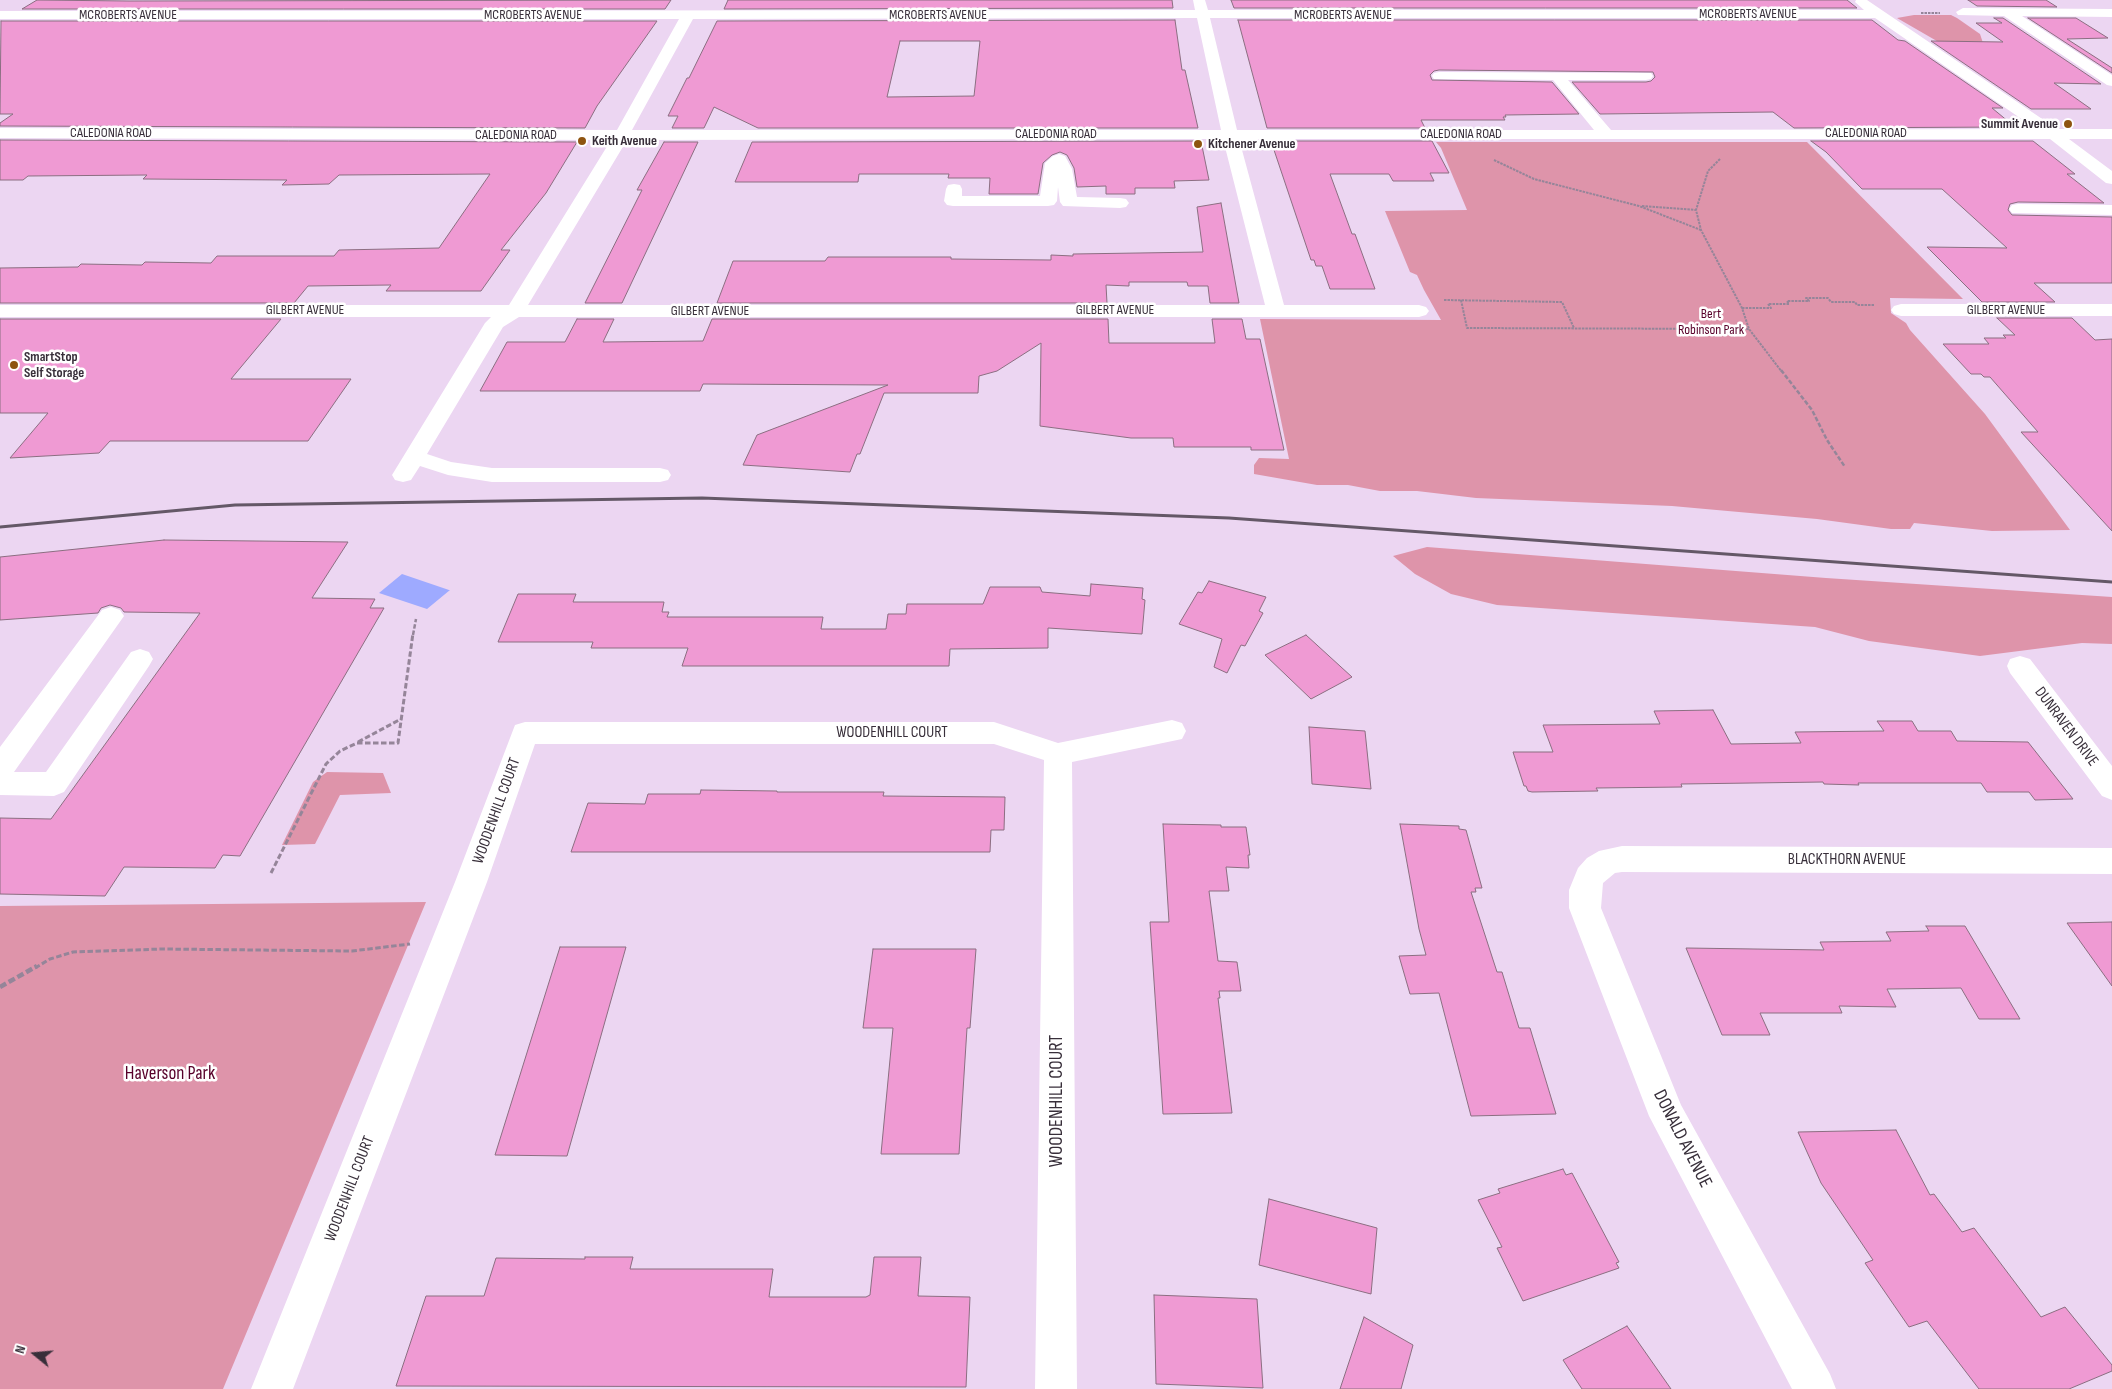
<!DOCTYPE html>
<html>
<head>
<meta charset="utf-8">
<style>
  body { margin:0 }
  #map { position:relative; width:2112px; height:1389px; overflow:hidden; background:#ecd6f2; font-family:"Sofia Sans Condensed",sans-serif }
  canvas { display:block }
  .north { position:absolute; left:10px; top:1329px; width:50px; height:50px; -webkit-text-stroke:4px #fff; paint-order:stroke; rotate:287deg; font-size:14px; font-weight:700; line-height:20px; text-align:center; color:#382f3a }
  .north::after { content:''; display:block; margin:auto; width:18px; height:22px; background:#382f3a; clip-path:polygon(50% 0,100% 100%,50% 72%,0 100%) }
</style>
</head>
<body>
<div id="map">
<canvas width="2112" height="1389"></canvas>
<div class="north">N</div>
</div>
<script>
const g = document.querySelector('canvas').getContext('2d');
g.lineJoin = 'round';
function paint(path, color) { g.fillStyle = color; g.fill(path, 'evenodd'); }
const shape = rows => new Path2D(rows.map(r => 'M' + r).join(''));
function strokePath(path, color, width, dash) { g.strokeStyle = color; g.lineWidth = width; g.lineCap = dash ? 'butt' : 'round'; g.setLineDash(dash || []); g.stroke(path); }
function write(font, color, halo, rows, align = 'center') {
  g.font = font + ' "Sofia Sans Condensed",sans-serif'; g.lineWidth = 5; g.setLineDash([]); g.textBaseline = 'middle'; g.strokeStyle = halo; g.fillStyle = color; for (const [text, x, y, turn = 0] of rows) {
    g.save(); g.translate(x, y); g.rotate((+turn || 0) * Math.PI / 180); g.textAlign = isNaN(turn) ? turn : align; if (halo) g.strokeText(text, 0, 0); g.fillText(text, 0, 0); g.restore();
  }
}
const green = shape([
  [1914,15,1951,15,1957,18,1980,34,1984,46,1942,44,1897,18],
  [1436,142,1807,142,1963,299,1890,298,1891,313,1906,323,1910,330,1985,414,2070,530,1992,531,1914,523,1910,529,1891,529,1817,519,1672,506,1476,498,1417,491,1380,491,1348,485,1317,485,1254,474,1254,465,1259,458,1289,459,1260,319,1441,320,1424,290,1417,275,1410,272,1385,211,1467,210,1441,148],
  [1427,547,1826,578,2112,597,2112,644,2082,643,1980,656,1869,641,1815,627,1497,605,1451,594,1415,574,1393,556],
  [327,772,383,773,391,793,340,795,315,844,282,845,313,782],
  [426,902,223,1389,0,1389,0,906]
]);
const water = shape([
  [402,574,449,590,450,590,427,609,379,593]
]);
const building = shape([
  [37,0,129,1,671,0,665,9,22,9,37,0],
  [728,0,1172,0,1173,8,724,9,728,0],
  [1231,0,1847,0,1857,8,1234,8,1231,0],
  [1968,0,2046,0,2057,7,1977,6,1968,0],
  [1994,18,2003,18,2101,84,2054,83,2091,109,2031,109,1931,41,2003,42,1976,23,2002,23,1994,18],
  [2028,18,2076,18,2108,38,2067,39,2112,68,2112,73,2028,18],
  [1175,20,1182,70,1185,70,1198,128,758,128,714,107,704,128,672,128,678,116,668,116,687,78,689,78,717,21,1175,20],
  [900,41,980,41,974,96,887,97,900,41],
  [1238,20,1872,20,1898,40,1905,41,2003,108,1992,108,2015,127,1794,128,1773,112,1600,114,1572,82,1646,82,1651,81,1655,77,1653,72,1439,70,1434,71,1430,75,1432,80,1552,82,1579,114,1505,115,1506,117,1503,117,1505,120,1421,120,1425,128,1267,128,1238,20],
  [1,21,657,21,597,106,585,128,0,126,0,123,13,114,0,114,1,21],
  [0,140,577,142,546,193,501,250,510,250,481,291,386,291,391,285,308,286,294,303,0,303,0,268,78,267,81,264,142,265,145,262,211,263,217,256,334,256,339,250,439,248,490,174,339,175,329,184,282,185,287,180,143,179,147,175,28,176,23,180,0,180,0,140],
  [1201,141,1209,180,1174,181,1175,188,1135,188,1135,194,1106,194,1106,186,1077,187,1074,168,1067,155,1060,152,1052,155,1043,163,1038,194,989,194,990,178,948,178,949,174,859,174,858,182,735,182,752,142,1201,141],
  [1271,141,1432,141,1449,173,1430,173,1434,181,1393,181,1389,174,1330,174,1352,234,1355,234,1375,289,1330,289,1322,266,1316,266,1314,260,1311,260,1271,141],
  [1811,141,2033,141,2075,174,2067,174,2104,203,2018,202,2010,204,2008,210,2012,215,2112,217,2112,283,2034,283,2055,302,1982,302,1927,247,2007,248,1942,189,1862,189,1826,152,1811,141],
  [664,142,698,142,622,303,585,303,642,190,637,190,664,142],
  [1221,203,1239,303,1210,303,1208,286,1188,286,1187,282,1129,282,1129,286,1106,285,1107,303,717,303,733,261,825,261,828,257,951,257,951,259,1051,260,1051,255,1073,256,1073,254,1203,252,1197,207,1221,203],
  [1997,318,2072,318,2095,340,2112,339,2112,531,2021,432,2038,432,1990,377,1984,377,1981,374,1971,374,1943,344,1989,344,1984,338,2006,338,2003,335,2015,335,1997,318],
  [0,319,281,319,231,379,351,379,308,441,110,441,99,453,10,458,48,413,0,413,0,319],
  [577,319,614,319,603,342,703,341,712,319,1108,319,1109,343,1215,343,1212,319,1242,319,1246,339,1260,339,1284,450,1251,450,1251,447,1174,447,1173,438,1131,438,1040,426,1041,343,997,371,979,376,978,393,884,393,860,454,857,454,850,472,743,465,757,435,888,385,703,384,700,391,480,391,507,342,565,342,577,319],
  [164,540,348,542,312,598,375,599,370,608,384,608,240,856,223,855,215,868,124,867,105,896,0,894,0,818,51,819,200,613,124,612,121,608,110,605,101,608,98,613,0,620,0,557,164,540],
  [1209,581,1266,597,1259,611,1263,613,1245,646,1241,645,1227,673,1214,667,1222,639,1179,624,1198,592,1202,593,1209,581],
  [1091,584,1143,588,1142,599,1145,600,1142,634,1048,628,1048,648,950,649,949,666,682,666,688,648,591,648,593,642,498,642,518,594,576,594,573,602,664,602,662,612,669,612,667,617,823,617,821,629,886,629,888,614,906,614,907,604,983,604,990,587,1040,587,1042,592,1090,596,1091,584],
  [1306,635,1352,677,1311,699,1265,655,1306,635],
  [1713,710,1731,744,1801,743,1795,732,1884,731,1877,721,1912,721,1918,731,1951,731,1957,741,2028,742,2073,799,2035,800,2029,792,1987,792,1981,783,1858,783,1859,785,1824,784,1823,782,1681,784,1682,787,1596,788,1598,791,1532,792,1528,791,1526,786,1524,786,1513,752,1553,752,1543,725,1660,724,1654,711,1713,710],
  [1309,727,1365,731,1371,789,1312,784,1309,727],
  [701,790,777,791,777,792,884,792,883,796,1005,797,1004,830,991,830,990,852,571,852,588,803,645,804,648,794,700,794,701,790],
  [1163,824,1221,825,1221,827,1246,827,1250,855,1248,855,1249,868,1226,867,1229,891,1209,891,1218,961,1237,962,1241,991,1219,991,1220,998,1218,998,1232,1113,1163,1114,1150,922,1169,922,1163,824],
  [1400,824,1459,826,1459,829,1466,830,1482,888,1475,888,1476,892,1471,892,1497,972,1502,972,1519,1028,1530,1028,1556,1114,1471,1116,1439,993,1410,994,1399,956,1426,955,1419,929,1400,824],
  [2112,922,2112,986,2067,923,2112,922],
  [1926,926,1965,926,2020,1019,1979,1019,1961,988,1887,989,1896,1007,1839,1006,1842,1013,1760,1013,1770,1035,1722,1035,1686,948,1824,950,1820,942,1891,941,1886,932,1929,931,1926,926],
  [560,947,626,947,567,1156,495,1155,560,947],
  [873,949,976,949,970,1028,967,1028,959,1154,881,1154,893,1028,863,1028,873,949],
  [1896,1130,1930,1195,1934,1194,1962,1232,1974,1228,2041,1317,2065,1307,2112,1365,2112,1371,2069,1389,1979,1389,1927,1321,1909,1327,1865,1263,1873,1260,1821,1183,1798,1132,1896,1130],
  [1563,1169,1566,1175,1572,1173,1619,1262,1616,1263,1619,1268,1523,1301,1497,1248,1502,1247,1478,1200,1500,1193,1498,1189,1563,1169],
  [1269,1199,1377,1228,1371,1294,1259,1265,1269,1199],
  [585,1257,633,1257,630,1269,773,1269,769,1297,866,1297,870,1295,874,1257,921,1257,918,1296,970,1297,966,1387,396,1386,426,1296,484,1296,496,1258,585,1259,585,1257],
  [1154,1295,1257,1299,1263,1388,1156,1384,1154,1295],
  [1364,1317,1413,1345,1401,1389,1340,1389,1364,1317],
  [1627,1326,1671,1389,1582,1389,1563,1360,1627,1326]
]);
const pathFar3 = shape([
  [1921,13,1940,13],
  [1720,159,1708,171,1696,210,1701,230,1742,308,1749,329,1782,372],
  [1494,160,1534,179,1639,206,1701,230],
  [1642,206,1696,210],
  [1444,300,1562,302,1574,328],
  [1461,300,1467,328,1749,329],
  [1742,308,1771,308,1768,304,1789,304,1787,301,1809,301,1806,298,1828,298,1831,302,1855,302,1857,305,1874,305]
]);
const pathFar2 = shape([
  [1781,370,1812,410,1827,440,1845,467],
  [413,635,416,619]
]);
const pathFar1 = shape([
  [358,742,401,719],
  [271,873,326,764,340,751,357,743,398,743,413,633],
  [35,968,50,959,73,952,162,949,352,951,410,944]
]);
const path = shape([
  [0,987,37,966]
]);
const minor = shape([
  [1193,0,1205,0,1208,10,1864,10,1855,2,1856,0,1867,0,2057,129,2112,129,2112,139,2069,139,2112,171,2112,184,2106,183,2050,139,1239,139,1284,305,1419,305,1426,307,1429,311,1426,315,1419,317,519,317,503,327,427,454,451,462,492,468,660,468,668,470,671,475,668,480,660,482,492,482,448,475,420,466,411,480,403,482,395,480,392,475,485,323,491,317,0,317,0,305,509,305,611,140,0,138,0,128,617,130,679,19,0,19,0,11,1195,10,1193,0],
  [1197,18,1221,130,632,130,693,19,1197,18],
  [1210,18,1875,18,2036,129,1611,130,1568,80,1646,80,1651,79,1653,76,1651,73,1439,72,1434,73,1432,76,1434,79,1553,80,1594,130,1237,130,1210,18],
  [1223,139,1265,305,528,305,627,140,1223,139],
  [1963,8,2112,9,2112,17,2022,16,2112,75,2112,86,2107,85,2004,16,1958,15,1956,12,1963,8],
  [1059,154,1065,156,1072,169,1077,197,1120,198,1126,199,1129,203,1126,207,1120,208,1063,206,1060,202,1058,187,1057,201,1054,205,1048,206,953,206,947,205,944,201,946,189,948,185,954,184,960,185,962,189,962,196,1040,196,1045,163,1053,156,1059,154],
  [2018,204,2112,205,2112,215,2012,213,2009,209,2012,205,2018,204],
  [1901,304,2112,304,2112,316,1901,316,1894,314,1891,310,1894,306,1901,304],
  [111,607,120,610,124,616,14,772,46,772,131,652,140,649,149,652,153,659,149,666,64,792,54,796,0,795,0,747,102,610,111,607],
  [2020,656,2030,659,2112,766,2112,800,2102,796,2010,673,2007,666,2010,659,2020,656],
  [1172,720,1182,723,1186,731,1182,739,1072,762,1077,1389,1035,1389,1044,760,994,744,535,744,487,882,293,1389,251,1389,455,882,515,725,525,722,994,722,1058,743,1172,720],
  [1622,846,2112,848,2112,874,1622,872,1615,873,1603,883,1601,908,1681,1105,1830,1374,1836,1389,1792,1389,1649,1116,1569,908,1569,890,1578,868,1587,858,1599,851,1622,846]
]);
const rail = shape([
  [0,527,235,505,702,498,1229,518,2112,582]
]);
const markers = [
  [2068,124,5,"#8e5410"],
  [582,141,5,"#8e5410"],
  [1198,144,5,"#8e5410"],
  [14,365,5,"#8e5410"]
];
const farStreetnames = [
  ["MCROBERTS AVENUE",1748,14],
  ["MCROBERTS AVENUE",128,15],
  ["MCROBERTS AVENUE",533,15],
  ["MCROBERTS AVENUE",938,15],
  ["MCROBERTS AVENUE",1343,15],
  ["CALEDONIA ROAD",111,133],
  ["CALEDONIA ROAD",1866,133],
  ["CALEDONIA ROAD",1056,134],
  ["CALEDONIA ROAD",1461,134],
  ["CALEDONIA ROAD",516,135],
  ["GILBERT AVENUE",305,310],
  ["GILBERT AVENUE",1115,310],
  ["GILBERT AVENUE",2006,310],
  ["GILBERT AVENUE",710,311]
];
const farPoinames = [
  ["Summit Avenue",2058,124,"right"],
  ["Keith Avenue",592,141],
  ["Kitchener Avenue",1208,144],
  ["SmartStop",24,357],
  ["Self Storage",24,373]
];
const farParknames = [
  ["Bert",1711,314],
  ["Robinson Park",1711,330]
];
const streetNames = [
  ["DUNRAVEN DRIVE",2066,727,53],
  ["WOODENHILL COURT",892,733],
  ["WOODENHILL COURT",497,811,-70],
  ["BLACKTHORN AVENUE",1847,860],
  ["WOODENHILL COURT",350,1189,-69]
];
const nearParknames = [
  ["Haverson Park",170,1074]
];
const nearStreetnames = [
  ["WOODENHILL COURT",1057,1101,-90],
  ["DONALD AVENUE",1682,1139,63]
];
paint(green, '#de94aa');
paint(water, '#9eaaff');
paint(building, '#ef9ad3');
strokePath(building, '#8b6e81', 1);
strokePath(pathFar3, '#958599', 2, [2.5, 1]);
strokePath(pathFar2, '#958599', 2.5, [4.5, 2]);
strokePath(pathFar1, '#958599', 3, [5.5, 2.5]);
strokePath(path, '#958599', 4.5, [7, 3]);
paint(minor, '#fff');
strokePath(rail, '#645867', 3);
for (const [x, y, r, color] of markers) { const dot = new Path2D(); dot.arc(x, y, r, 0, 2 * Math.PI); g.fillStyle = color; g.fill(dot); strokePath(dot, '#fff', 2); }
write('14px', '#382f3a', '#fff', farStreetnames);
write('bold 14px', '#382f3a', '#fff', farPoinames, 'left');
write('14px', '#58002a', '#fff', farParknames);
write('16px', '#382f3a', '#fff', streetNames);
write('19px', '#58002a', '#fff', nearParknames);
write('19px', '#382f3a', '#fff', nearStreetnames);
</script>
</body>
</html>
